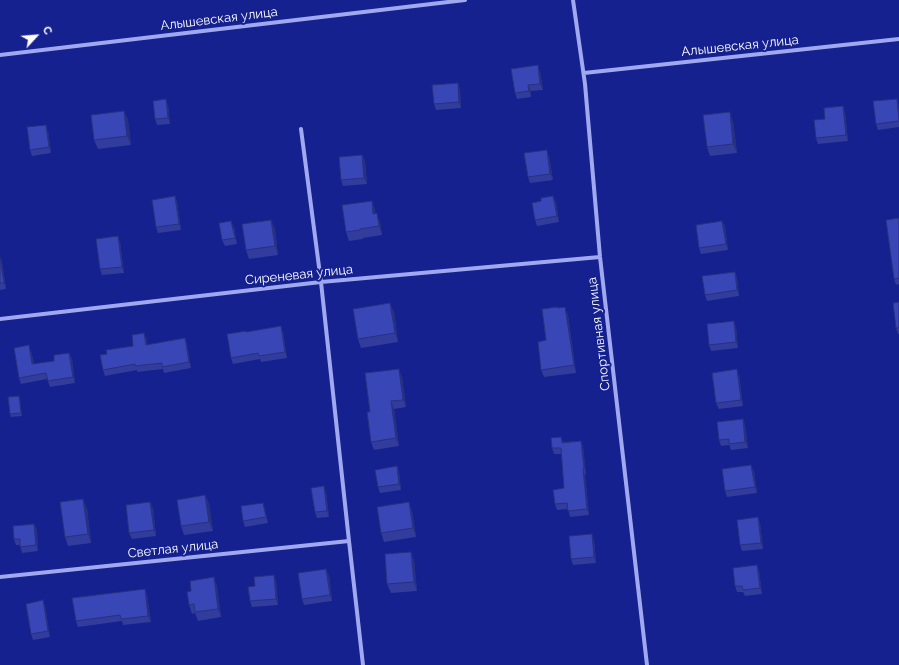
<!DOCTYPE html>
<html>
<head>
<meta charset="utf-8">
<style>
  body { margin:0 }
  #map { position:relative; width:899px; height:665px; overflow:hidden; background:#15218e; font-family:Raleway,sans-serif }
  canvas { display:block }
  .north { position:absolute; left:16px; top:16px; width:40px; height:40px; -webkit-text-stroke:3px #15218e; paint-order:stroke; rotate:64deg; font-size:11px; font-weight:700; line-height:16px; text-align:center; color:#fff }
  .north::after { content:''; display:block; margin:auto; width:14px; height:18px; background:#fff; clip-path:polygon(50% 0,100% 100%,50% 72%,0 100%) }
</style>
</head>
<body>
<div id="map">
<canvas width="899" height="665"></canvas>
<div class="north">С</div>
</div>
<script>
const g = document.querySelector('canvas').getContext('2d');
g.lineJoin = 'round';
const shape = rows => new Path2D(rows.map(r => 'M' + r).join(''));
function strokePath(path, color, width, dash) { g.strokeStyle = color; g.lineWidth = width; g.lineCap = dash ? 'butt' : 'round'; g.setLineDash(dash || []); g.stroke(path); }
function paint(path, color) { g.fillStyle = color; g.fill(path, 'evenodd'); }
function write(font, color, halo, rows, align = 'center') {
  g.font = font + ' Raleway,sans-serif'; g.lineWidth = 4; g.setLineDash([]); g.textBaseline = 'middle'; g.strokeStyle = halo; g.fillStyle = color; for (const [text, x, y, turn = 0] of rows) {
    g.save(); g.translate(x, y); g.rotate((+turn || 0) * Math.PI / 180); g.textAlign = isNaN(turn) ? turn : align; if (halo) g.strokeText(text, 0, 0); g.fillText(text, 0, 0); g.restore();
  }
}
const street = shape([
  [573,0,585,84,600,257,647,665],
  [0,55,465,0],
  [584,73,899,39],
  [301,129,321,282,349,541,363,665],
  [0,319,321,282,600,257],
  [0,577,349,541]
]);
const wall = shape([
  [540,71,543,90,531,91,531,97,517,99,515,93],
  [460,89,461,108,436,110,434,104],
  [897,99,899,106,899,127,878,130,876,124],
  [168,105,170,124,157,125,155,119],
  [843,106,845,112,848,141,818,144,816,138,825,119],
  [124,111,128,120,131,145,98,149,94,140],
  [733,121,737,153,710,156,707,147],
  [48,131,51,153,32,156,30,150],
  [362,155,365,161,367,184,343,186,341,180],
  [549,156,553,180,530,183,528,177],
  [175,196,177,202,181,230,158,233,156,227],
  [541,201,556,202,559,222,537,226,535,220],
  [375,209,375,213,380,222,382,235,363,238,363,239,349,241,346,232],
  [899,218,899,284,896,285,894,279],
  [271,220,275,229,278,255,249,259,246,250],
  [722,221,725,227,728,250,701,254,699,248],
  [234,227,237,244,225,246,222,240],
  [120,242,124,273,102,275,100,269],
  [0,257,2,262,6,289,0,290],
  [735,272,737,278,739,296,707,301,705,295],
  [899,302,899,334,898,334,896,328],
  [557,308,568,315,576,373,544,377,541,370,546,340],
  [394,312,398,342,361,348,358,339],
  [736,327,738,348,711,351,709,345],
  [246,332,283,332,287,358,261,362,260,359,233,364,231,358],
  [185,338,187,344,191,368,164,373,163,369,137,372,137,370,105,376,103,370,107,354,133,346,147,339,147,345],
  [31,351,34,364,54,361,69,353,72,359,75,383,50,387,47,379,21,384,19,378],
  [739,375,743,406,719,409,716,403],
  [402,377,406,407,394,409,399,446,374,450,371,442],
  [20,399,22,416,11,417,10,414],
  [743,419,745,425,748,448,731,450,729,445,721,446,719,440],
  [561,437,563,442,581,441,583,447,586,474,585,475,589,515,570,517,568,509,557,510,555,504,564,488,561,454,554,454,552,448],
  [397,466,399,472,401,490,380,493,378,487],
  [754,471,757,493,727,497,725,491],
  [326,492,329,517,317,518,315,512],
  [205,495,209,504,213,531,184,535,181,526],
  [150,502,153,508,156,536,132,539,129,533],
  [87,508,91,543,68,546,65,537],
  [265,509,268,523,245,527,243,521],
  [412,511,416,537,384,542,381,533],
  [758,517,760,523,763,549,742,551,740,545],
  [34,524,37,530,38,551,22,553,20,545,16,545,14,539],
  [594,540,596,563,573,565,571,559],
  [411,552,414,561,417,591,391,593,387,584],
  [757,565,759,571,762,594,745,596,743,592,737,592,735,586],
  [329,575,332,601,304,605,302,599],
  [214,577,217,586,221,617,198,621,195,613,192,614,189,605],
  [276,581,278,605,252,607,250,601,255,586],
  [145,589,147,595,151,622,123,625,122,621,78,627,76,621],
  [43,600,45,606,50,637,33,640,31,634]
]);
const shadedWall = shape([
  [538,65,540,71,543,90,540,84],
  [458,83,460,89,461,108,459,102],
  [528,85,531,91,531,97,529,91],
  [166,99,168,105,170,124,168,118],
  [897,99,899,106,899,117],
  [843,106,845,112,848,141,846,135],
  [124,111,128,120,131,145,127,136],
  [730,112,733,121,737,153,733,144],
  [46,125,48,131,51,153,49,147],
  [547,150,549,156,553,180,550,174],
  [362,155,365,161,367,184,364,178],
  [175,196,177,202,181,230,179,224],
  [553,196,556,202,559,222,557,216],
  [372,201,375,209,377,222,373,214],
  [377,213,380,222,382,235,379,226],
  [271,220,275,229,278,255,275,246],
  [231,221,234,227,237,244,235,238],
  [722,221,725,227,728,250,726,244],
  [118,236,120,242,124,273,122,267],
  [0,257,2,262,6,289,4,283],
  [735,272,737,278,739,296,737,290],
  [390,303,394,312,398,342,395,333],
  [565,307,568,315,576,373,574,365],
  [734,321,736,327,738,348,736,342],
  [281,326,283,332,287,358,285,352],
  [144,333,147,339,148,351,146,345],
  [185,338,187,344,191,368,189,362],
  [29,345,31,351,35,370,32,364],
  [69,353,72,359,75,383,73,377],
  [399,369,402,377,406,407,403,400],
  [737,369,739,375,743,406,741,400],
  [19,396,20,399,22,416,21,413],
  [391,401,394,409,399,446,396,438],
  [743,419,745,425,748,448,745,442],
  [581,441,583,447,586,474,584,468],
  [751,465,754,471,757,493,755,487],
  [397,466,399,472,401,490,399,484],
  [583,469,585,475,589,515,587,509],
  [324,486,326,492,329,517,327,511],
  [205,495,209,504,213,531,209,522],
  [83,499,87,508,91,543,88,534],
  [150,502,153,508,156,536,154,530],
  [409,502,412,511,416,537,413,528],
  [263,503,265,509,268,523,266,517],
  [758,517,760,523,763,549,761,543],
  [34,524,37,530,38,551,36,545],
  [592,534,594,540,596,563,594,557],
  [411,552,414,561,417,591,414,582],
  [757,565,759,571,762,594,760,588],
  [326,569,329,575,332,601,330,595],
  [274,575,276,581,278,605,276,599],
  [214,577,217,586,221,617,218,609],
  [145,589,147,595,151,622,148,616],
  [43,600,45,606,50,637,48,631]
]);
const building = shape([
  [538,65,540,84,528,85,529,91,515,93,511,69,538,65],
  [458,83,459,102,434,104,432,85,458,83],
  [166,99,168,118,155,119,153,101,166,99],
  [897,99,899,121,876,124,873,101,897,99],
  [843,106,846,135,816,138,814,120,825,119,824,108,843,106],
  [124,111,127,136,94,140,91,115,124,111],
  [730,112,733,144,707,147,703,115,730,112],
  [46,125,49,147,30,150,27,127,46,125],
  [547,150,550,174,528,177,524,153,547,150],
  [362,155,364,178,341,180,339,157,362,155],
  [175,196,179,224,156,227,152,200,175,196],
  [553,196,557,216,535,220,532,203,541,201,541,198,553,196],
  [372,201,373,214,377,213,379,226,360,229,360,230,346,232,342,205,372,201],
  [899,218,899,278,894,279,886,220,899,218],
  [271,220,275,246,246,250,242,224,271,220],
  [231,221,235,238,222,240,219,223,231,221],
  [722,221,726,244,699,248,696,225,722,221],
  [118,236,122,267,100,269,96,239,118,236],
  [0,258,4,283,0,283,0,258],
  [735,272,737,290,705,295,702,276,735,272],
  [899,302,899,328,896,328,893,303,899,302],
  [390,303,395,333,358,339,353,309,390,303],
  [557,307,557,308,565,307,574,365,541,370,538,342,546,340,542,309,557,307],
  [734,321,736,342,709,345,707,324,734,321],
  [281,326,285,352,259,356,258,353,231,358,227,334,246,331,246,332,281,326],
  [144,333,146,345,185,338,189,362,162,367,162,363,135,366,135,364,103,370,100,355,107,354,106,350,133,346,132,335,144,333],
  [29,345,32,364,54,361,54,355,69,353,73,377,48,381,46,373,19,378,14,348,29,345],
  [399,369,403,400,391,401,396,438,371,442,367,412,370,412,365,373,399,369],
  [737,369,741,400,716,403,712,373,737,369],
  [19,396,21,413,10,414,8,397,19,396],
  [743,419,745,442,729,444,729,439,719,440,717,422,743,419],
  [561,437,562,443,581,441,584,468,583,469,587,509,568,511,567,503,555,504,553,490,564,488,561,448,552,448,551,438,561,437],
  [751,465,755,487,725,491,722,469,751,465],
  [397,466,399,484,378,487,375,470,397,466],
  [324,486,327,511,315,512,311,488,324,486],
  [205,495,209,522,181,526,177,500,205,495],
  [83,499,88,534,65,537,60,502,83,499],
  [150,502,154,530,129,533,126,505,150,502],
  [409,502,413,528,381,533,377,507,409,502],
  [263,503,266,517,243,521,241,506,263,503],
  [758,517,761,543,740,545,737,520,758,517],
  [34,524,36,545,20,547,20,539,14,539,13,526,34,524],
  [592,534,594,557,571,559,569,536,592,534],
  [411,552,414,582,387,584,385,554,411,552],
  [757,565,760,588,743,590,742,586,735,586,733,568,757,565],
  [326,569,330,595,302,599,298,573,326,569],
  [274,575,276,599,250,601,248,587,255,586,254,577,274,575],
  [214,577,218,609,195,612,194,604,189,605,187,592,191,591,190,581,214,577],
  [145,589,148,616,121,619,120,615,76,621,72,598,145,589],
  [43,600,48,631,31,634,26,604,43,600]
]);
const streetNames = [
  ["Алышевская улица",219,19,-7],
  ["Алышевская улица",740,46,-6],
  ["Сиреневая улица",299,275,-6],
  ["Спортивная улица",599,334,-97],
  ["Светлая улица",173,549,-6]
];
strokePath(street, '#a0a9f0', 4);
paint(wall, '#313c9c');
paint(shadedWall, '#28317f');
paint(building, '#3946b5');
strokePath(building, '#28317f', 1);
write('13px', '#fff', '#15218e', streetNames);
</script>
</body>
</html>
